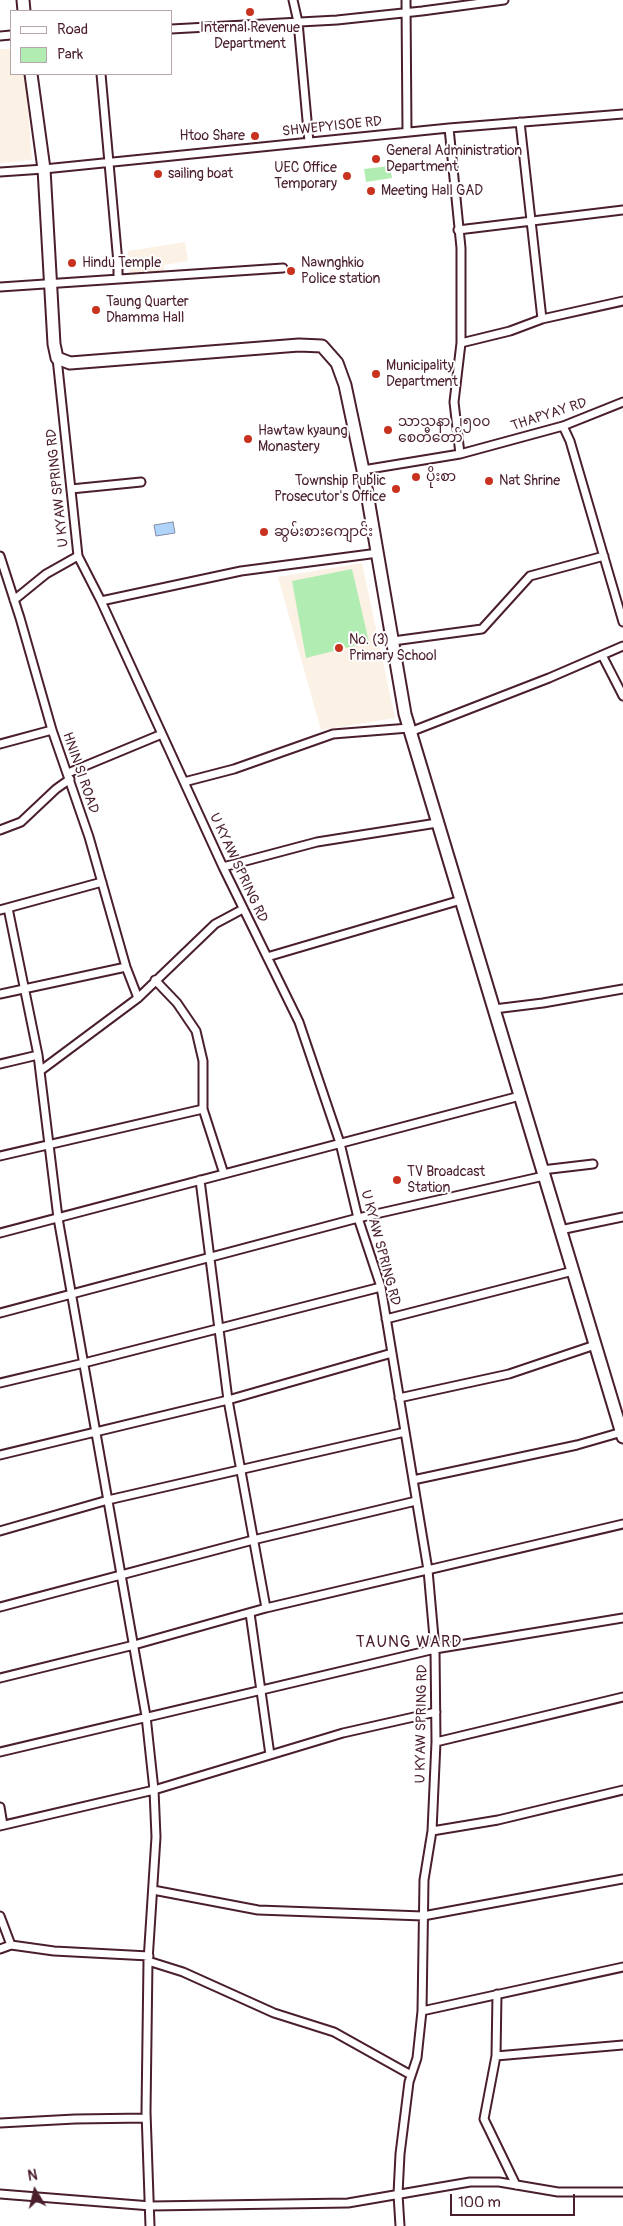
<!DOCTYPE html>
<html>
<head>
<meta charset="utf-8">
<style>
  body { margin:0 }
  #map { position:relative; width:623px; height:2226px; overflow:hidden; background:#fff; font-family:Pangolin,sans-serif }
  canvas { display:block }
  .legend { position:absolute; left:10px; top:10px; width:162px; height:65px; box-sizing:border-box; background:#fff; border:1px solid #b7a5aa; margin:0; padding:6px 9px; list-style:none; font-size:15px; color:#4a1f2b }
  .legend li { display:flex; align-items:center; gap:10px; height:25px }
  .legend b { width:25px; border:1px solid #b7a5aa }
  .north { position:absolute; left:10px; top:2166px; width:50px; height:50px; -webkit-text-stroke:4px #fff; paint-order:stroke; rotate:351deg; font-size:14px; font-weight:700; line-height:20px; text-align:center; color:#4a1f2b }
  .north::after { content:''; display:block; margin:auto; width:18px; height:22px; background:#4a1f2b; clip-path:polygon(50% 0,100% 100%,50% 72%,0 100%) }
  .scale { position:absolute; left:450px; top:2194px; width:125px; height:22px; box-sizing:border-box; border:2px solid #4a1f2b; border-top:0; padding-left:6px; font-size:15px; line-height:18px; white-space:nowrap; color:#4a1f2b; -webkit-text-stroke:4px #fff; paint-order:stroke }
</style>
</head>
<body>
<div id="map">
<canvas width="623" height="2226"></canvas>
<ul class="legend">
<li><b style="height:6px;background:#fff"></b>Road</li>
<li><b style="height:14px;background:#b1edb3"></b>Park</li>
</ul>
<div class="north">N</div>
<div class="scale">100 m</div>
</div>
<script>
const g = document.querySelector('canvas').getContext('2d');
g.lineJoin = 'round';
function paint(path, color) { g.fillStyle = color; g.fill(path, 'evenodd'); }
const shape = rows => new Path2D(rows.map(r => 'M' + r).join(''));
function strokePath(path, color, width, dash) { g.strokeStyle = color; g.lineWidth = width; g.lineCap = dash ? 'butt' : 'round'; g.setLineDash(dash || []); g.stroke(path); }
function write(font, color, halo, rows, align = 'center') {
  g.font = font + ' Pangolin,"Noto Sans Myanmar",sans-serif'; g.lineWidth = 4; g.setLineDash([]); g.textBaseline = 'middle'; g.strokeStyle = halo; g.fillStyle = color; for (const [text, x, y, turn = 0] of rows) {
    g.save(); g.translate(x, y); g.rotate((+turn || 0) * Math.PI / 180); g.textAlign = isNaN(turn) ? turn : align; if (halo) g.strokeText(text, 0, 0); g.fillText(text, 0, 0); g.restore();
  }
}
const built = shape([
  [0,49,11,49,11,74,25,74,32,160,0,163],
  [185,242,188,261,164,265,164,273,130,275,128,251],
  [362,563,395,718,321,730,278,577]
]);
const green = shape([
  [390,166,392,178,366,182,364,169],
  [352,569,369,642,306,658,292,581]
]);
const water = shape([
  [173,522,175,533,156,536,154,525,173,522]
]);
const minor = shape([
  [293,0,298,22,309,142],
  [406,0,407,132],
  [171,29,337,20,422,11,504,0],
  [0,36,11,35],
  [101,74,118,263,118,278],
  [520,122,542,319],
  [449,128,461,248,461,343,454,402,460,454],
  [0,172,44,169,449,128,623,114],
  [458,230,623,210],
  [0,287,283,268],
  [461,343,510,331,542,319,623,301],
  [57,358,78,556,101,601,223,867,299,1022,340,1143,358,1218,381,1287,428,1570,435,1649,436,1742,432,1831,424,1880,422,2011,417,2058,409,2082,400,2154,398,2194,400,2226],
  [563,426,570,441,623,622],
  [363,470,460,454,563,426,623,402],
  [71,489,141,482],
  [0,556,20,618,52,730,89,837,126,967,138,998],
  [14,600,46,574,78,556],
  [101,601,241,571,378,553],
  [393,641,482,629,530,576,604,556],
  [602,655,623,696],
  [410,732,549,678,623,646],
  [0,744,52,730],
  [68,773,162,734],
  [184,782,234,769,333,734,409,728],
  [0,830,21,822,56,789,70,779],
  [223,867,317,842,437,823],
  [8,908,38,1055,58,1218,146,1716,154,1790,156,1837,148,1961,146,2112,150,2226],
  [0,910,102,882],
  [267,957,461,900],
  [155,980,177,1003,196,1031,203,1061,203,1109,224,1174],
  [0,994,126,967],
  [494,1009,543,1003,623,989],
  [0,1064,38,1055],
  [40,1071,138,998,215,924,243,909],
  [0,1156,203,1109],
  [542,1170,593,1164],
  [200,1180,228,1400,266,1608],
  [560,1230,623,1217],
  [0,1233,520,1096],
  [0,1313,358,1218,544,1176],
  [386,1319,573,1271],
  [0,1383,84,1363,381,1287],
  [399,1398,509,1374,595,1345],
  [0,1455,228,1400,392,1353],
  [413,1480,577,1445,622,1432],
  [0,1531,108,1500,405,1432],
  [0,1607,253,1540,416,1501],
  [250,1613,270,1755],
  [0,1678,134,1645,266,1608,623,1524],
  [436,1742,623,1697],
  [0,1752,435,1649,623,1618],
  [0,1807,3,1825],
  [0,1826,154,1790,343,1733,436,1712],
  [432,1831,498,1820,623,1790],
  [153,1890,258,1910,423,1916,623,1879],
  [0,1916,11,1945],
  [0,1949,11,1945,54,1951,149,1956],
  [148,1961,183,1972,274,2013,334,2032,411,2075],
  [497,1994,496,2056,484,2119,516,2185],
  [422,2011,623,1967],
  [496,2056,623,2045],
  [0,2123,75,2119,146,2118],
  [0,2194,151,2206,348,2203,470,2182,499,2182,558,2192,623,2192]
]);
const trunk = shape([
  [23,0,24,11],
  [31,74,44,169,54,344,57,358,70,363,299,345,322,346,337,363,345,385,363,470,405,714,623,1437]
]);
const markers = [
  [250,12,5,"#c8321e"],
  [255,136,5,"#c8321e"],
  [376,159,5,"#c8321e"],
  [158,174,5,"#c8321e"],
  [347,176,5,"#c8321e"],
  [371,191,5,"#c8321e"],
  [72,263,5,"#c8321e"],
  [291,271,5,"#c8321e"],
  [96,310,5,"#c8321e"],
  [376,374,5,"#c8321e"],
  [388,430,5,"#c8321e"],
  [248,439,5,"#c8321e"],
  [416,477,5,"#c8321e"],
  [489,481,5,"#c8321e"],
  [396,489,5,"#c8321e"],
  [264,532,5,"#c8321e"],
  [339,648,5,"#c8321e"],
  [397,1180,5,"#c8321e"]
];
const poiNames = [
  ["Internal Revenue",250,28,"center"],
  ["Department",250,44,"center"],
  ["Htoo Share",245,136,"right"],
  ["General Administration",386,151],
  ["Department",386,167],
  ["UEC Office",337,168,"right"],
  ["Temporary",337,184,"right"],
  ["sailing boat",168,174],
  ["Meeting Hall GAD",381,191],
  ["Hindu Temple",82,263],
  ["Nawnghkio",301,263],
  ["Police station",301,279],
  ["Taung Quarter",106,302],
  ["Dhamma Hall",106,318],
  ["Municipality",386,366],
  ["Department",386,382],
  ["သာသနာ ၂၅၀၀",398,422],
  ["စေတီတော်",398,438],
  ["Hawtaw kyaung",258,431],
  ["Monastery",258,447],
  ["ပိုးစာ",426,477],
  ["Township Public",386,481,"right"],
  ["Prosecutor's Office",386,497,"right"],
  ["Nat Shrine",499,481],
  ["ဆွမ်းစားကျောင်း",274,532],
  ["No. (3)",349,640],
  ["Primary School",349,656],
  ["TV Broadcast",407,1172],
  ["Station",407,1188]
];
const streetNames = [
  ["SHWEPYISOE RD",332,127,-6],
  ["THAPYAY RD",549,415,-18],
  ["U KYAW SPRING RD",58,488,-96],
  ["HNIN SI ROAD",80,773,71],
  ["U KYAW SPRING RD",238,868,65],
  ["U KYAW SPRING RD",380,1248,75],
  ["U KYAW SPRING RD",422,1724,-89]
];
const quarterNames = [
  ["TAUNG WARD",409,1643]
];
paint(built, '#fbf1e4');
paint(green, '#b1edb3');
paint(water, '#b0d4f9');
strokePath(water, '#878ca7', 1);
strokePath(minor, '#4a1f2b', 11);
strokePath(trunk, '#4a1f2b', 15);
strokePath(minor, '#fff', 7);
strokePath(trunk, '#fff', 11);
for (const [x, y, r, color] of markers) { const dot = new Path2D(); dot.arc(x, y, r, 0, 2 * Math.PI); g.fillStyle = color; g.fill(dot); strokePath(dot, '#fff', 2); }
write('14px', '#4a1f2b', '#fff', poiNames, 'left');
write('14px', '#4a1f2b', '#fff', streetNames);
g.letterSpacing = '1px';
write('16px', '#4a1f2b', '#fff', quarterNames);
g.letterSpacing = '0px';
</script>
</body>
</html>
